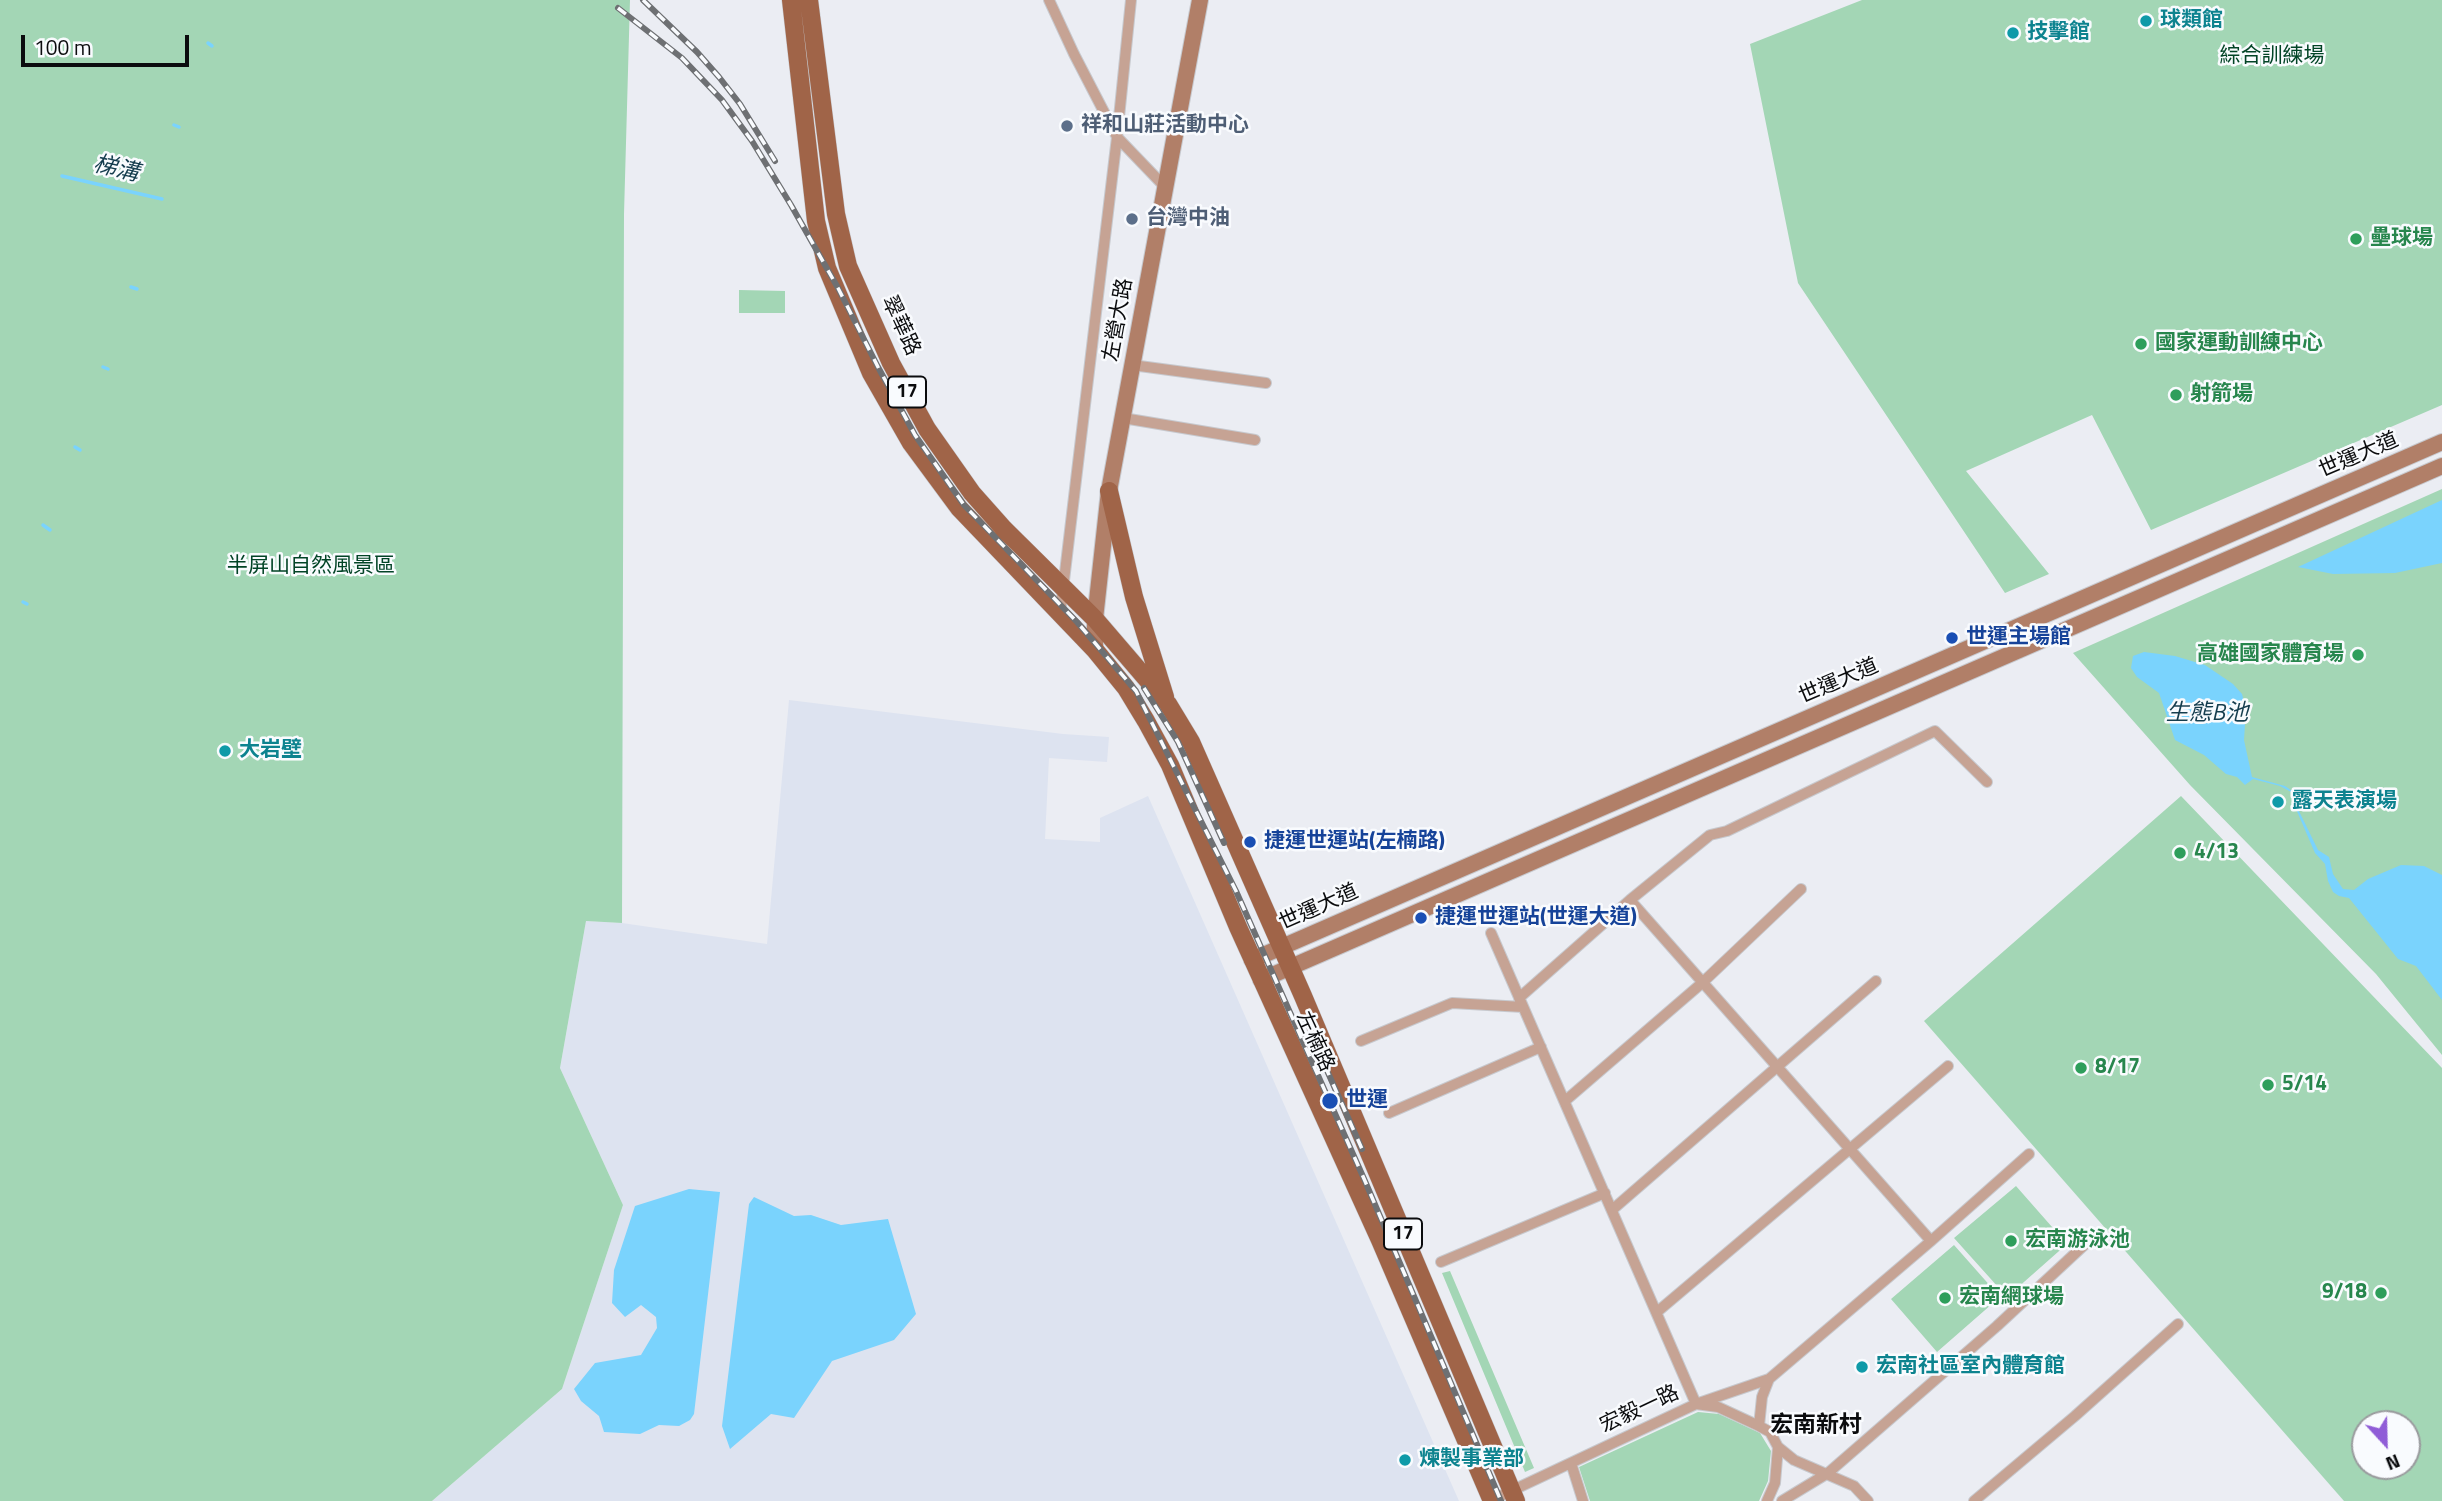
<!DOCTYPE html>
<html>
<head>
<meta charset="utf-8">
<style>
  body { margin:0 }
  #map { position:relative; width:2442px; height:1501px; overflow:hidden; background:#ebedf3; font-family:"Titillium Web",sans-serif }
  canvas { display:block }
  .north { position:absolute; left:2351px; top:1410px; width:70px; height:70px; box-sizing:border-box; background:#f9fbfe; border:2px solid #9a9b9e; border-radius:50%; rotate:158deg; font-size:19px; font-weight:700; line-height:28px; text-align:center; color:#0b0c0e }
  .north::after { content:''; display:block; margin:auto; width:24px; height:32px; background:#905dd7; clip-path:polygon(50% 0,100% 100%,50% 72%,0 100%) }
  .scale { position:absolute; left:21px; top:35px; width:168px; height:32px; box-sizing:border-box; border:4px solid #0b0c0e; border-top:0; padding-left:9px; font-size:21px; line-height:24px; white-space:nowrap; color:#0b0c0e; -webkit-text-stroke:5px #f9fbfe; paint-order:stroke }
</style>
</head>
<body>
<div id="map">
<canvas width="2442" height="1501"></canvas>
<div class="north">N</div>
<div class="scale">100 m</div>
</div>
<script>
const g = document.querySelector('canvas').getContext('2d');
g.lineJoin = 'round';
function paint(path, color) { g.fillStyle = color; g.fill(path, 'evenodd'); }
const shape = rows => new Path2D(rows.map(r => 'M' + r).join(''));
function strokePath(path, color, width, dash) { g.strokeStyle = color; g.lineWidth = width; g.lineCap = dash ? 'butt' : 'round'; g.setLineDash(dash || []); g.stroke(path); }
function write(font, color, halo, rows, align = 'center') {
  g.font = font + ' "Titillium Web","Noto Sans TC",sans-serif'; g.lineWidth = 5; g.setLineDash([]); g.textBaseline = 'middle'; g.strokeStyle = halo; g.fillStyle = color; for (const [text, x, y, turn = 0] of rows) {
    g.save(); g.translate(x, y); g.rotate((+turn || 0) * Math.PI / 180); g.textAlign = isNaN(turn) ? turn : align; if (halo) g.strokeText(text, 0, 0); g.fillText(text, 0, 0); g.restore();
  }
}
const built = shape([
  [789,700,1063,734,1109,737,1107,762,1049,758,1045,839,1100,842,1100,818,1148,796,1459,1501,432,1501,562,1389,623,1205,560,1068,586,921,622,923,767,944]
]);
const green = shape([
  [0,0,630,0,624,214,622,923,586,921,560,1068,623,1205,562,1389,432,1501,0,1501],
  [1862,0,2442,0,2442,405,2151,530,2092,415,1966,471,2049,574,2005,593,1798,283,1750,44],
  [739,290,785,291,785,313,739,313],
  [2442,489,2442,1055,2376,974,2190,785,2073,653],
  [2181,796,2442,1068,2442,1501,2344,1501,1924,1021],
  [2407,1424,2407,1466,2365,1466,2365,1424],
  [2016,1186,2067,1244,2007,1297,1954,1238],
  [1954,1245,2000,1297,1937,1352,1891,1299],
  [1450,1271,1534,1468,1525,1472,1442,1273],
  [1698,1412,1719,1414,1760,1433,1771,1451,1768,1481,1759,1501,1590,1501,1579,1467]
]);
const water = shape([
  [2442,500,2442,563,2395,573,2333,574,2298,567],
  [2144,652,2175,656,2205,665,2233,684,2242,694,2246,709,2244,740,2252,777,2285,786,2295,793,2296,805,2318,850,2329,857,2333,874,2343,889,2354,890,2368,879,2401,865,2424,866,2442,875,2442,1000,2416,966,2398,959,2349,898,2339,896,2333,892,2328,881,2325,864,2315,853,2296,809,2295,796,2293,793,2280,786,2253,779,2245,785,2237,777,2226,774,2204,755,2175,740,2159,693,2137,677,2131,668,2133,656],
  [689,1189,720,1192,694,1414,690,1420,679,1426,659,1425,640,1434,604,1432,599,1416,581,1401,574,1389,595,1363,641,1355,657,1328,656,1317,641,1305,625,1317,612,1303,614,1270,635,1206],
  [754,1197,794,1216,811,1215,841,1225,888,1219,916,1314,894,1340,832,1361,794,1418,771,1414,730,1449,722,1426,749,1204]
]);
const stream = shape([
  [208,43,212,46],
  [174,125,179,127],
  [62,176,162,199],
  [131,287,137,289],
  [103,367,108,369],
  [75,447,80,450],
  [43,525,50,530],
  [23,602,27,604]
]);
const street = shape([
  [1049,0,1074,54,1117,137,1165,187],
  [1132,365,1266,383],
  [1123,418,1255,440],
  [1060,614,1117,137,1131,0],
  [1630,900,1931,1241],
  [1491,933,1696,1404,1769,1379],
  [1519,998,1630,900,1710,835,1727,831,1935,731,1987,782],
  [1361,1041,1452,1003,1523,1007],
  [1565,1101,1702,983,1801,889],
  [1389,1113,1541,1047],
  [1612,1210,1876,981],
  [1441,1262,1605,1193],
  [1657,1312,1948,1066],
  [1759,1426,1762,1397,1769,1379,1931,1241,2029,1154],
  [1571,1463,1583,1501],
  [1492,1500,1696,1404,1718,1407,1759,1426,1770,1432,1778,1447,1794,1460,1854,1486,1868,1501],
  [1767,1501,1775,1483,1778,1447],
  [1782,1501,1828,1473,1997,1326,2096,1234],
  [1974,1501,2075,1416,2178,1324]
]);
const secondary = shape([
  [1095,650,1095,619,1109,491,1200,0],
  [1252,960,2442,442],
  [1261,980,2442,466]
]);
const primary = shape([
  [791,0,816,221,827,268,871,373,911,443,959,508,1095,650,1126,688,1146,721,1170,765,1238,927,1380,1240,1492,1501],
  [809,0,836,214,848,266,891,363,927,429,972,493,1004,529,1095,619,1168,704,1191,742,1303,996,1516,1501],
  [1109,491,1134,597,1165,697]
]);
const rail = shape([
  [643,0,697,52,719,77,740,104,775,161],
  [618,8,682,58,722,100,752,141,791,205,838,288,878,367,915,435,964,505,1077,622,1136,691,1236,891,1365,1181,1501,1501],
  [1144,688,1178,742,1224,843],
  [1325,1066,1362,1149]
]);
const markers = [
  [2146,21,7,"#0f9aa8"],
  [2013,33,7,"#0f9aa8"],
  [1067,126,7,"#5c6f8a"],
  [1132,219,7,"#5c6f8a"],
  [2356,239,7,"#2e9e5b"],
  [2141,344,7,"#2e9e5b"],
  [2176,395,7,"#2e9e5b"],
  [1952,638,7,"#1a4fb4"],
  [2358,655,7,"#2e9e5b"],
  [225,751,7,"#0f9aa8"],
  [2278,802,7,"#0f9aa8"],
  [1250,842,7,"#1a4fb4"],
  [2180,853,7,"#2e9e5b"],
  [1421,918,7,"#1a4fb4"],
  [2081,1068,7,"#2e9e5b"],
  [2268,1085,7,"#2e9e5b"],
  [1330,1101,9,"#1a4fb4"],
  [2011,1241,7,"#2e9e5b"],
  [2381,1293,7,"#2e9e5b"],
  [1945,1298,7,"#2e9e5b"],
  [1862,1367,7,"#0f9aa8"],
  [1405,1460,7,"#0f9aa8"]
];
const shields = [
  [907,392,38],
  [1403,1234,38]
];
const shieldNames = [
  ["17",907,392],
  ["17",1403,1234]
];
const cultureNames = [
  ["球類館",2160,21],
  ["技擊館",2027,33],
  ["大岩壁",239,751],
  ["露天表演場",2292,802],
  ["宏南社區室內體育館",1876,1367],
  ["煉製事業部",1419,1460]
];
const parkNames = [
  ["綜合訓練場",2272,57],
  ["半屏山自然風景區",311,567]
];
const serviceNames = [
  ["祥和山莊活動中心",1081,126],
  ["台灣中油",1146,219]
];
const leisureNames = [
  ["壘球場",2370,239],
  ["國家運動訓練中心",2155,344],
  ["射箭場",2190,395],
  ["高雄國家體育場",2344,655,"right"],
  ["4/13",2194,853],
  ["8/17",2095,1068],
  ["5/14",2282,1085],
  ["宏南游泳池",2025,1241],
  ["9/18",2367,1293,"right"],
  ["宏南網球場",1959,1298]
];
const streetNames = [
  ["左營大路",1119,320,-80],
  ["翠華路",900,326,65],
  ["世運大道",2359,456,-23],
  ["世運大道",1839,682,-23],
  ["世運大道",1319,908,-24],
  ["左楠路",1314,1042,65],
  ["宏毅一路",1640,1410,-25]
];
const transitNames = [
  ["世運主場館",1966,638],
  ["捷運世運站(左楠路)",1264,842],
  ["捷運世運站(世運大道)",1435,918],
  ["世運",1346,1101]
];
const waterNames = [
  ["梯溝",116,170,13],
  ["生態B池",2207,714]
];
const neighbourhoodNames = [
  ["宏南新村",1816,1426]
];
paint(built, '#dde3f0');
paint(green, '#a3d6b5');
paint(water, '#7ad3fd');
strokePath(stream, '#7ad3fd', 3.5);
strokePath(street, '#c7c9ce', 12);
strokePath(secondary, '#c7c9ce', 18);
strokePath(primary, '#c7c9ce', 19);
strokePath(street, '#c6a394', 10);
strokePath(secondary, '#b17f68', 16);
strokePath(primary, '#a06448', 18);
strokePath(rail, '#6e7073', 6);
strokePath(rail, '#f9fbfe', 3.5, [10]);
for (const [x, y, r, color] of markers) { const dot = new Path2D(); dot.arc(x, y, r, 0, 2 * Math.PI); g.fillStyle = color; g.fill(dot); strokePath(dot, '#f9fbfe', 2.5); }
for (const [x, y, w] of shields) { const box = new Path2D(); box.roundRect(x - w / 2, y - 15.5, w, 31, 5); g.fillStyle = '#f9fbfe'; g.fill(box); strokePath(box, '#0b0c0e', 2); }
write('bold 19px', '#0b0c0e', null, shieldNames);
write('bold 21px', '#0d838f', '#f9fbfe', cultureNames, 'left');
write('21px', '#024426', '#f9fbfe', parkNames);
write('bold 21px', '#4e5e75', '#f9fbfe', serviceNames, 'left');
write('bold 21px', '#27864d', '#f9fbfe', leisureNames, 'left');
write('21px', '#0b0c0e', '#f9fbfe', streetNames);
write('bold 21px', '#164399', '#f9fbfe', transitNames, 'left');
write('italic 23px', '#153d4e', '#f9fbfe', waterNames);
write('bold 23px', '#0b0c0e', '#f9fbfe', neighbourhoodNames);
</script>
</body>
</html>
